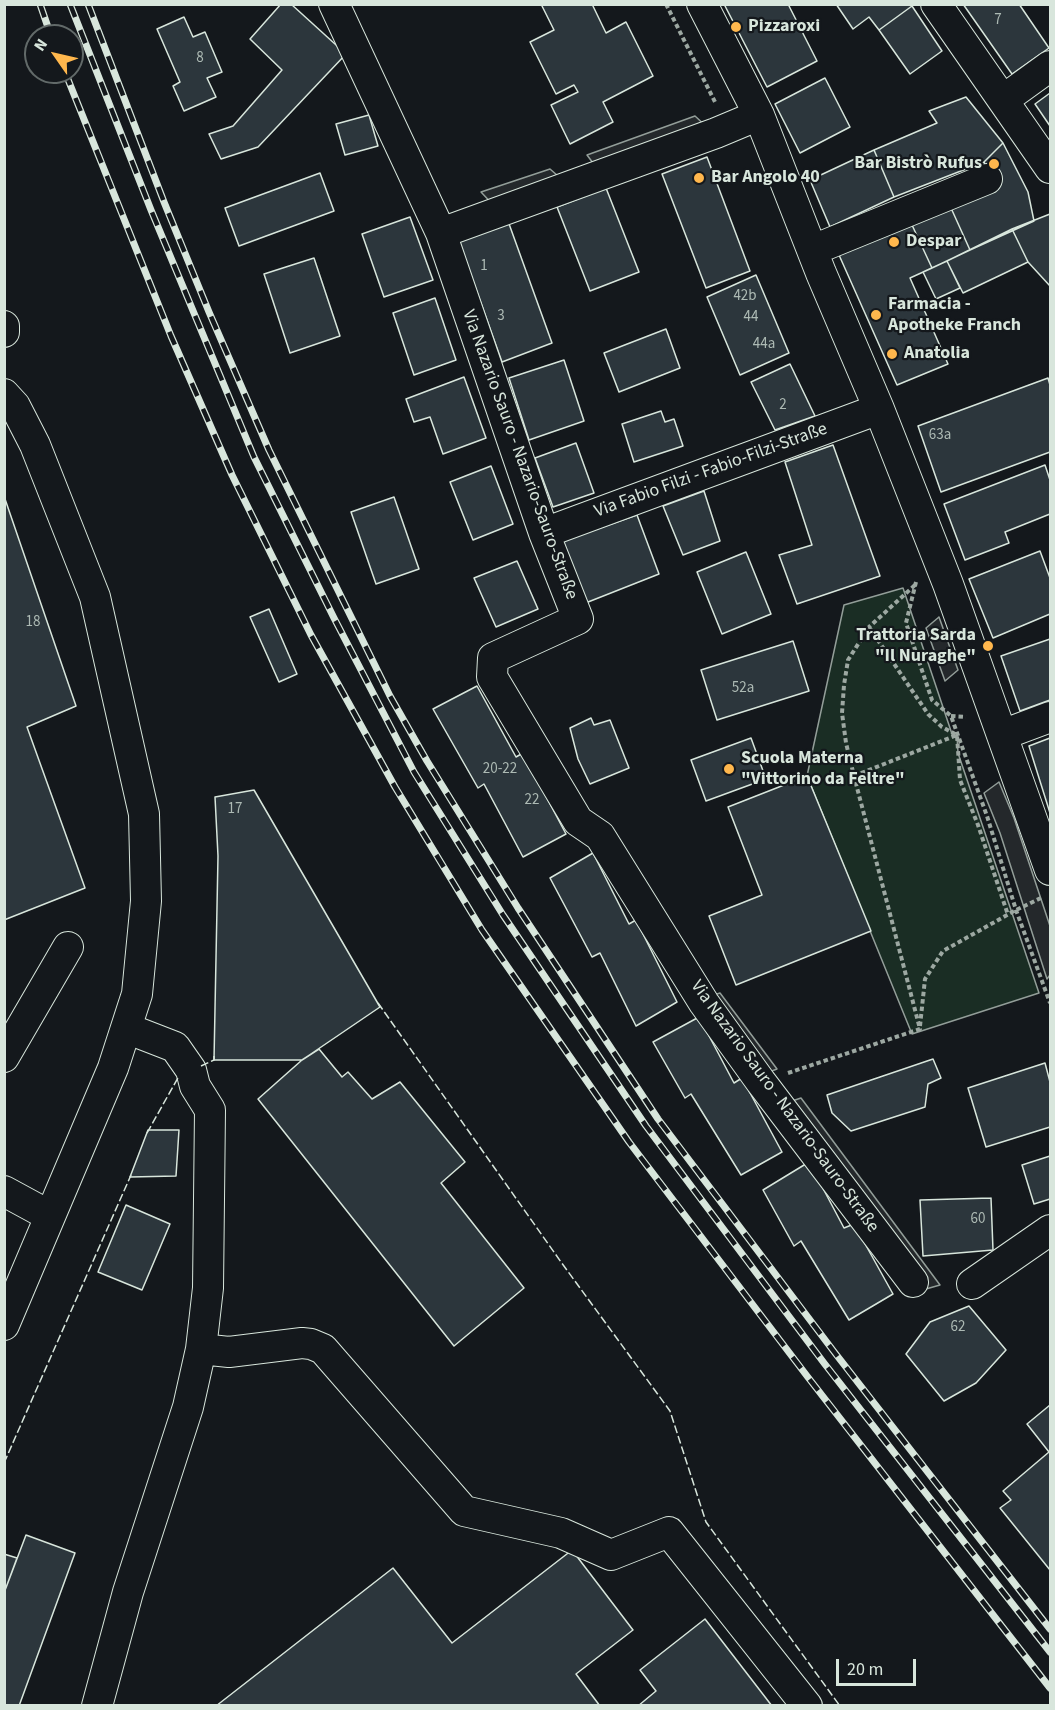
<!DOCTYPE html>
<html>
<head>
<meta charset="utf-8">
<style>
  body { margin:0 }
  #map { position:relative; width:1055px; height:1710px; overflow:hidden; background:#14181c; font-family:"Source Sans 3",sans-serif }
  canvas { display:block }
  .frame { position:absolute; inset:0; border:6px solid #d8e6dc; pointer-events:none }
  .north { position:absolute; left:24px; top:24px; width:60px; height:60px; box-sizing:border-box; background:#14181c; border:2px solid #626a69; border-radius:50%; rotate:304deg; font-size:16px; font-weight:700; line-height:24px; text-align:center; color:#d8e6dc }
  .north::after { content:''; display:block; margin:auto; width:21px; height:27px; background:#ffb74d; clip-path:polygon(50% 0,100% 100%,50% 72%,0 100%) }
  .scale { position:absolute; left:836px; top:1659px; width:80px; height:27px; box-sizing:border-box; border:3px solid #d8e6dc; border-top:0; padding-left:8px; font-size:18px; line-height:21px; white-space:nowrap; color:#d8e6dc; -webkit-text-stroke:4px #14181c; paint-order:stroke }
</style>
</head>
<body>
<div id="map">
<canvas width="1055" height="1710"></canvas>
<div class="frame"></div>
<div class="north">N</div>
<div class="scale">20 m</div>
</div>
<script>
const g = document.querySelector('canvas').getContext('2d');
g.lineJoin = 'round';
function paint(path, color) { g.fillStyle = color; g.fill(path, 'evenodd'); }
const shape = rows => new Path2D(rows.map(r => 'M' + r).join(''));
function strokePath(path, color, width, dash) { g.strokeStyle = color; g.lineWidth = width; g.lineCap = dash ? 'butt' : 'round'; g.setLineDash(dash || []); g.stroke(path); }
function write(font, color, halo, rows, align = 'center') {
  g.font = font + ' "Source Sans 3",sans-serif'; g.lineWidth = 4.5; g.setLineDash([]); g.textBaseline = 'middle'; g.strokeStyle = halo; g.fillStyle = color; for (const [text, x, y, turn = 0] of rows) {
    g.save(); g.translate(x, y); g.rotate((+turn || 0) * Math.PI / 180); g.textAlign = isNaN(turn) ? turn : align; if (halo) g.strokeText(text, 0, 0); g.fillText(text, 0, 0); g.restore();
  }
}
const green = shape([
  [903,588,953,737,957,735,958,753,1039,993,912,1034,807,776,844,605,903,588]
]);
const parking = shape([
  [695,116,710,130,599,171,587,155,695,116],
  [550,169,565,182,496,208,481,192,550,169],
  [939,617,958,670,945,681,926,628,939,617],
  [999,782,1014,818,1050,926,1050,975,1047,979,1000,833,984,793,999,782],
  [720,993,777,1069,764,1074,708,997,720,993],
  [801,1098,940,1285,926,1289,786,1103,801,1098]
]);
const building = shape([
  [281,4,291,4,346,54,258,147,221,159,209,134,233,126,282,70,250,39,281,4],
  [541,4,592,4,606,33,626,22,653,76,603,102,613,122,570,144,551,105,578,92,574,85,556,94,530,42,554,30,541,4],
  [724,4,788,4,817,61,767,87,724,4],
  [836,4,911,4,912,6,879,30,869,17,853,29,836,4],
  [963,4,1019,4,1049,48,1012,74,963,4],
  [912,6,942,51,910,74,879,30,912,6],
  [184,17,193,37,205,32,222,72,207,78,216,97,184,111,173,86,180,82,157,29,184,17],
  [825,78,850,127,800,153,775,104,825,78],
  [1050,93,1050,126,1035,104,1050,93],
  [966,97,1003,143,984,162,894,197,874,150,937,123,929,111,966,97],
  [369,115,378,146,345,155,336,124,369,115],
  [1003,143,1028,192,1034,221,970,250,951,208,995,185,984,162,1003,143],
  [874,150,894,197,830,227,810,180,874,150],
  [707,157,750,271,706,288,662,174,707,157],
  [320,173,334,211,239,246,225,208,320,173],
  [606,188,639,272,590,291,557,207,606,188],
  [951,208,970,250,932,268,912,225,951,208],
  [1050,214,1050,286,1028,262,1012,229,1050,214],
  [410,217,433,280,384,297,362,234,410,217],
  [508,221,552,343,502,362,458,239,508,221],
  [912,225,932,268,910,278,948,364,897,385,839,255,912,225],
  [1012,229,1028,262,963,293,947,261,1012,229],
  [314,258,340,336,290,353,264,274,314,258],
  [947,261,960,288,936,299,923,272,947,261],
  [756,275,789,353,740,375,707,297,756,275],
  [435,298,456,360,414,375,393,313,435,298],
  [666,329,680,368,619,392,604,353,666,329],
  [564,360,584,421,529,440,509,378,564,360],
  [790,364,815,416,775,430,751,382,790,364],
  [464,377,486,438,443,454,430,417,414,422,406,399,464,377],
  [1048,378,1050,385,1050,452,941,492,918,426,1048,378],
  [661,411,665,422,674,419,683,446,634,462,622,424,661,411],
  [576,443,594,493,553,507,535,458,576,443],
  [833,445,880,576,797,604,779,555,812,545,785,462,833,445],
  [1045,465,1050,480,1050,514,1005,532,1009,543,965,560,944,504,1045,465],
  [491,466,513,524,473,540,450,482,491,466],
  [704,491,720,541,683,555,663,506,704,491],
  [4,496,76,706,27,727,85,888,4,920,4,496],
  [394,497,419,569,376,584,351,512,394,497],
  [637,515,659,574,583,604,562,541,637,515],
  [1040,551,1050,578,1050,614,993,638,969,579,1040,551],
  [746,552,771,614,722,634,697,572,746,552],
  [517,561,538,609,496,627,474,578,517,561],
  [269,609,297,674,279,682,250,617,269,609],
  [1050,639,1050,700,1020,711,1001,656,1050,639],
  [793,641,809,691,717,720,701,670,793,641],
  [477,686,516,757,523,753,566,834,523,857,484,784,478,788,433,709,477,686],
  [591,718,594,725,610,720,629,768,590,784,578,759,570,728,591,718],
  [751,738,766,779,706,801,691,760,751,738],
  [1050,738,1050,813,1029,746,1050,738],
  [807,776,871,931,736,985,709,916,762,895,728,807,807,776],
  [254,790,380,1007,302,1060,214,1060,218,856,215,797,254,790],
  [593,853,629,924,636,920,677,1002,636,1026,600,953,592,957,550,878,593,853],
  [699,1017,734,1083,742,1078,782,1152,741,1175,691,1094,685,1098,653,1042,699,1017],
  [319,1049,342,1077,348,1072,372,1099,400,1082,465,1162,441,1183,524,1288,454,1346,258,1099,302,1060,319,1049],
  [933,1059,941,1078,928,1084,925,1107,851,1131,832,1113,827,1095,933,1059],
  [1045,1063,1050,1082,1050,1127,986,1147,968,1088,1045,1063],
  [148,1130,179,1130,176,1176,130,1177,148,1130],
  [1050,1156,1050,1199,1034,1204,1022,1165,1050,1156],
  [809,1162,844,1228,854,1224,893,1294,849,1320,801,1241,794,1246,763,1190,809,1162],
  [991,1198,993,1250,923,1256,920,1200,991,1198],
  [126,1205,170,1224,142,1290,98,1272,126,1205],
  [969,1306,1006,1350,976,1383,944,1401,906,1354,930,1322,969,1306],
  [1050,1405,1050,1570,1000,1508,1011,1500,1003,1491,1049,1452,1027,1424,1050,1405],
  [26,1535,75,1553,19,1706,4,1706,4,1593,26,1535],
  [572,1550,633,1630,576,1674,600,1706,216,1706,393,1568,452,1643,572,1550],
  [4,1554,17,1558,4,1593,4,1554],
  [705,1619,772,1706,638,1706,656,1691,640,1670,705,1619]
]);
const path = shape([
  [666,4,716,104],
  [916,582,906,623,932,700,951,716,987,816,1016,910,1050,1003],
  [869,627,928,714,942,727,957,735,960,780,978,825,1008,915],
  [951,716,966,717],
  [854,776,957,735],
  [920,1026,925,979,943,951,1016,910,1043,897],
  [788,1073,920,1029,854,776,846,743,842,713,844,685,848,660,869,627,915,585]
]);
const minor = shape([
  [334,4,441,233,544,533,578,619,493,658,492,677,578,821,600,836,704,1003,761,1082,913,1282],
  [702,4,759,115,821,273,879,409,948,584,1050,870],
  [936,4,1050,168],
  [1003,100,1050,66],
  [441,233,716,133,759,115],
  [813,250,987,179],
  [4,326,4,332],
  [4,394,15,406,35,445,95,597,144,814,146,901,137,994,113,1068,4,1325],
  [544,533,879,409],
  [1002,735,1050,717],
  [126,1028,175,1047,191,1070,195,1086,210,1110,208,1288,201,1349,229,1352,302,1343,311,1344,323,1349,464,1511,561,1533,611,1555,669,1532,807,1706],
  [4,1057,68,947],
  [4,1191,50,1216],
  [972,1284,1050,1230],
  [97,1706,128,1592,188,1407,201,1349]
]);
const rail = shape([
  [40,4,51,36],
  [70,4,151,210,254,457,334,618,414,772,503,915,646,1126,824,1363,1050,1652],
  [88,4,164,202,209,312,269,450,390,696,427,761,518,908,658,1119,835,1353,1050,1629],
  [65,72,171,336,232,475,311,635,395,787,482,930,629,1142,807,1376,1050,1688]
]);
const fence = shape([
  [378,1003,561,1262,670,1411,706,1522,840,1706],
  [201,1066,214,1060,214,1056],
  [147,1133,179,1076],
  [4,1463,131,1175]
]);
const markers = [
  [736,27,6,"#ffb74d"],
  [994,164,6,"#ffb74d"],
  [699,178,6,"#ffb74d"],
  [894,242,6,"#ffb74d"],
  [876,315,6,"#ffb74d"],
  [892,354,6,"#ffb74d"],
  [988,646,6,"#ffb74d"],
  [729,769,6,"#ffb74d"]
];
const numberNames = [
  ["7",998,21],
  ["8",200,59],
  ["1",484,267],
  ["42b",745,297],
  ["3",501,317],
  ["44",751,318],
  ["44a",764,345],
  ["2",783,406],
  ["63a",940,436],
  ["18",33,623],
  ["52a",743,689],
  ["20-22",500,770],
  ["22",532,801],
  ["17",235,810],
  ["60",978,1220],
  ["62",958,1328]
];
const poiNames = [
  ["Pizzaroxi",748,27],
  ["Bar Bistrò Rufus",982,164,"right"],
  ["Bar Angolo 40",711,178],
  ["Despar",906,242],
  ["Farmacia -",888,305],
  ["Apotheke Franch",888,326],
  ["Anatolia",904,354],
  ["Trattoria Sarda",976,636,"right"],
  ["\"Il Nuraghe\"",976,657,"right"],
  ["Scuola Materna",741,759],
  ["\"Vittorino da Feltre\"",741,780]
];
const streetNames = [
  ["Via Nazario Sauro - Nazario-Sauro-Straße",519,455,70],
  ["Via Fabio Filzi - Fabio-Filzi-Straße",711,471,-20],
  ["Via Nazario Sauro - Nazario-Sauro-Straße",784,1107,54]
];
paint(green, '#1a2d24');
strokePath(green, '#939e99', 1.5);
paint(parking, '#24282b');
strokePath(parking, '#939e99', 1.5);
paint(building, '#2c363c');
strokePath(building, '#d8e6dc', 1.5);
strokePath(minor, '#d8e6dc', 32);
strokePath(path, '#9da8a2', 4, [4.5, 3]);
strokePath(minor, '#14181c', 30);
strokePath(rail, '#d8e6dc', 7);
strokePath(rail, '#14181c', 4.5, [14]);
strokePath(fence, '#d8e6dc', 1.5, [8, 3]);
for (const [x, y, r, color] of markers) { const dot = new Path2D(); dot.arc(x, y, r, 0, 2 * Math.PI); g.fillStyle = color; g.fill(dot); strokePath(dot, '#14181c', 2); }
write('15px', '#adbab4', null, numberNames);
write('bold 18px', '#d8e6dc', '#14181c', poiNames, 'left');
write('18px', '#d8e6dc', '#14181c', streetNames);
</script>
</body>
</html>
